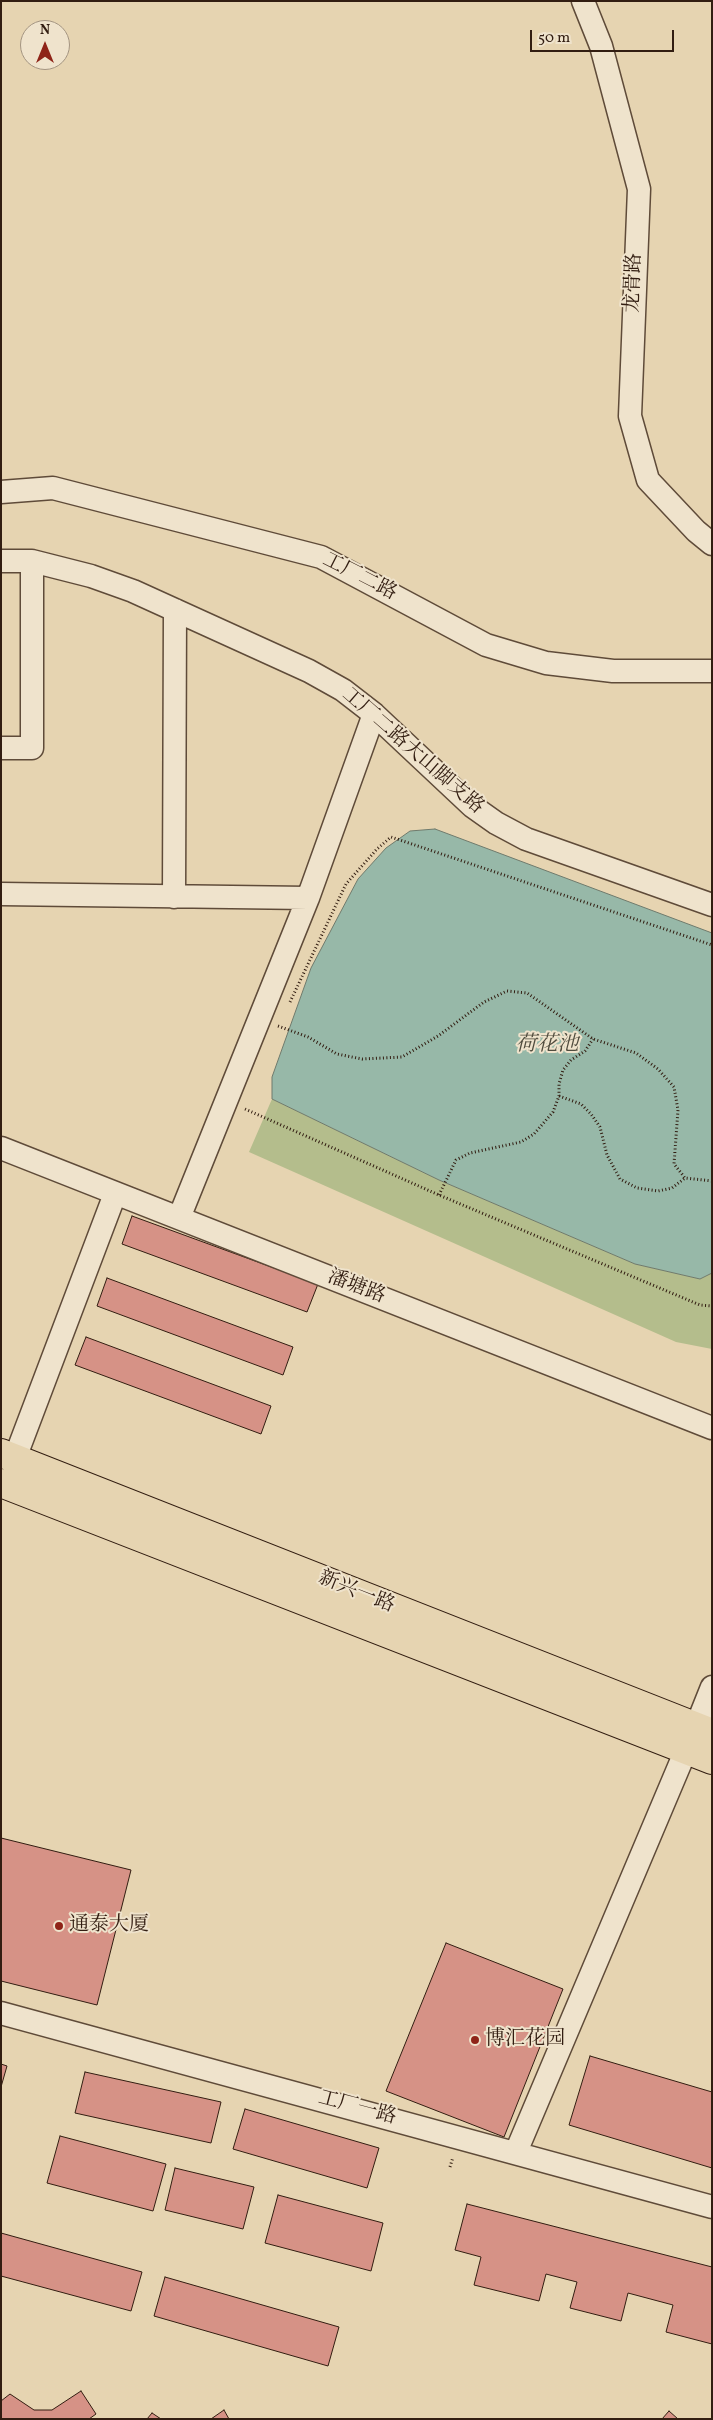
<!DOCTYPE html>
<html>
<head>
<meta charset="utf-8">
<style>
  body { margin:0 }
  #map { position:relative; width:713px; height:2420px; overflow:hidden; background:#e6d4b1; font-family:Vollkorn,serif }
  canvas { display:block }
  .frame { position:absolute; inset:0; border:2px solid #321d11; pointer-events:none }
  .north { position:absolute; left:20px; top:20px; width:50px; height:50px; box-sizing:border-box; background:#efe3cc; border:1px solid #a39481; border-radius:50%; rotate:0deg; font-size:14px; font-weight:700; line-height:20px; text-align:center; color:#321d11 }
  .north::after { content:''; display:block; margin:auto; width:18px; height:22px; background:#8f2418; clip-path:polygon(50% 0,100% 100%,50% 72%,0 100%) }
  .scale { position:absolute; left:530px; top:30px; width:144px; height:22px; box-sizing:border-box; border:2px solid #321d11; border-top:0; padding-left:6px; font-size:15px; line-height:18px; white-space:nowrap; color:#321d11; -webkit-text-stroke:4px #efe3cc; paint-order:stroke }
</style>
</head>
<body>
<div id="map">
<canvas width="713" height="2420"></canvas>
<div class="frame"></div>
<div class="north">N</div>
<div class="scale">50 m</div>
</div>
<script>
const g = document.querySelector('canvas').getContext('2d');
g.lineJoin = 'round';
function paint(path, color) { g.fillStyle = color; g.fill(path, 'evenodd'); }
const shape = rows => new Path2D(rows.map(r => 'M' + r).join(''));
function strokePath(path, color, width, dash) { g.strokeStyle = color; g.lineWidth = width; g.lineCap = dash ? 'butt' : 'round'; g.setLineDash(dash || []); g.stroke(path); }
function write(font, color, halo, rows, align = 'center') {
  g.font = font + ' Vollkorn,"Noto Serif SC",serif'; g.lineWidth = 4; g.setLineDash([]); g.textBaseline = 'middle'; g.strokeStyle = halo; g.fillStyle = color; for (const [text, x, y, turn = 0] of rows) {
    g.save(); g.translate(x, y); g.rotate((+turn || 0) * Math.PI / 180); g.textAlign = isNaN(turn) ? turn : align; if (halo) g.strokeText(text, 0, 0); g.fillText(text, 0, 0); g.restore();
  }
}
const green = shape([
  [272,1099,439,1180,635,1264,700,1279,712,1273,712,1349,676,1342,249,1152]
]);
const water = shape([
  [435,829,712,933,712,1273,700,1279,635,1264,439,1180,272,1099,272,1077,311,968,358,879,386,848,410,831,435,829]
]);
const building = shape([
  [132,1216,318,1284,307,1312,122,1244,132,1216],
  [107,1278,293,1347,283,1375,97,1306,107,1278],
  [86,1337,271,1406,261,1434,75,1365,86,1337],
  [1,1838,131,1870,97,2005,1,1981,1,1838],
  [446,1943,563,1989,504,2137,386,2091,446,1943],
  [590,2056,712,2092,712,2168,569,2125,590,2056],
  [1,2064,7,2066,1,2087,1,2064],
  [85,2072,221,2102,211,2143,75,2113,85,2072],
  [245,2109,379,2148,367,2188,233,2149,245,2109],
  [60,2136,166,2164,153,2211,47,2183,60,2136],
  [175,2168,254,2187,243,2229,165,2210,175,2168],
  [278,2195,383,2223,371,2271,265,2243,278,2195],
  [467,2204,712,2267,712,2344,666,2332,673,2305,628,2293,621,2321,570,2308,577,2282,546,2274,539,2301,474,2285,481,2257,455,2250,467,2204],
  [1,2233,142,2272,131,2311,1,2276,1,2233],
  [165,2277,339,2327,328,2366,154,2316,165,2277],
  [81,2391,96,2414,89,2419,1,2419,1,2401,10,2394,34,2410,52,2410,81,2391],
  [224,2410,229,2419,211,2419,224,2410],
  [669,2411,678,2419,662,2419,669,2411],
  [152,2413,161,2419,147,2419,152,2413]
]);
const path = shape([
  [290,1002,346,884,377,849,391,837,712,945],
  [278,1026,308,1037,337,1054,362,1059,402,1057,438,1036,484,1002,507,991,527,993,593,1039,636,1053,658,1069,674,1087,678,1110,674,1164,685,1178,712,1181],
  [559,1096,581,1104,591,1114,600,1127,607,1155,620,1179,637,1188,658,1191,672,1188,685,1178],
  [245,1109,439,1195,700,1305,712,1306],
  [439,1195,456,1160,470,1153,521,1142,534,1134,553,1112,559,1096,559,1084,563,1070,571,1060,585,1051,593,1039],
  [450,2167,453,2157]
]);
const minor = shape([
  [583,1,601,46,639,189,630,416,648,480,696,531,712,544],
  [1,492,53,488,321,557,486,645,546,663,613,671,712,671],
  [1,561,32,561,91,576,133,591,309,671,343,690,374,714,472,806,496,823,526,839,712,905],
  [1,748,32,748,32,561],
  [1,894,308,898],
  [174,897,175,610],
  [1,1148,712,1428],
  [179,1218,308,898,374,714],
  [15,1458,115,1194],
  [696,1727,712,1687],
  [1,2013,712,2207],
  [516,2152,686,1750]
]);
const major = shape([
  [1,1453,712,1733],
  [1,1483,712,1760]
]);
const markers = [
  [59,1926,5,"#8f2418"],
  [475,2040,5,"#8f2418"]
];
const streetNames = [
  ["龙骨路",635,283,-88],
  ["工厂二路",359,578,27],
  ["工厂二路大山脚支路",412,752,41],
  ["潘塘路",356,1288,21],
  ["新兴一路",356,1593,22],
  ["工厂一路",357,2109,15]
];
const poiNames = [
  ["通泰大厦",69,1926],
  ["博汇花园",485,2040]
];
const waterNames = [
  ["荷花池",547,1046]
];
paint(green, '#b4bd8c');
paint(water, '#97b8a8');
strokePath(water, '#6f7a6c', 1);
paint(building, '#d69286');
strokePath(building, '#321d11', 1);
strokePath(minor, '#5f4b39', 25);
strokePath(major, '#321d11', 30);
strokePath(path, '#321d11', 3, [1, 2.5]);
strokePath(minor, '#efe3cc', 22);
strokePath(major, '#e6d4b1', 28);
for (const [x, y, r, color] of markers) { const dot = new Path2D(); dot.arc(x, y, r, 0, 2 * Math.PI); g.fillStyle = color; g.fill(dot); strokePath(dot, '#efe3cc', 2); }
write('20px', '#321d11', '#efe3cc', streetNames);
write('20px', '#321d11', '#efe3cc', poiNames, 'left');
write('italic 21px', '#504c3e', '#efe3cc', waterNames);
</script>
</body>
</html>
